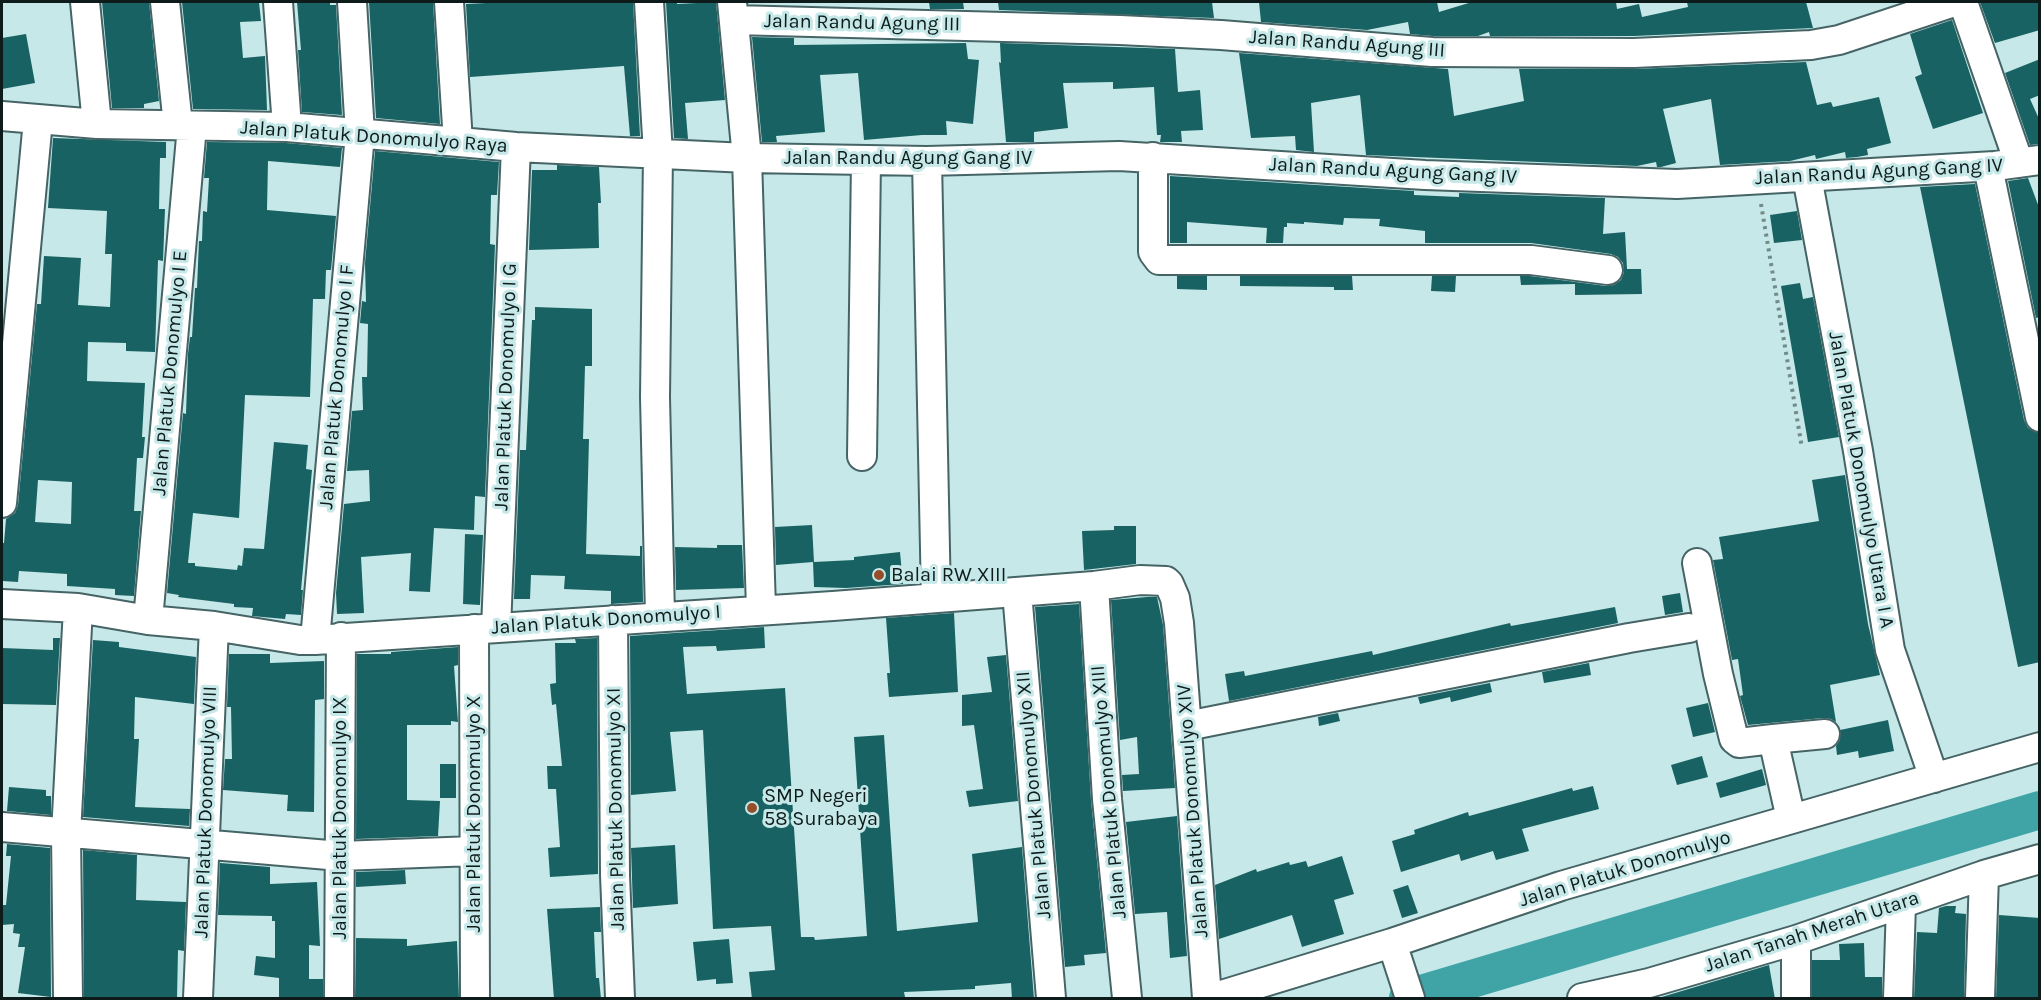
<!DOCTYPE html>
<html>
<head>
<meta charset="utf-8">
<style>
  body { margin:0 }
  #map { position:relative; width:2041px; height:1000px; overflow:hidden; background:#c6e8e8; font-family:Karla,sans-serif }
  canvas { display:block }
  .frame { position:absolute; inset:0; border:3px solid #0e1b1b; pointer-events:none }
</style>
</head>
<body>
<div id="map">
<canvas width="2041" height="1000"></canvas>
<div class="frame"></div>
</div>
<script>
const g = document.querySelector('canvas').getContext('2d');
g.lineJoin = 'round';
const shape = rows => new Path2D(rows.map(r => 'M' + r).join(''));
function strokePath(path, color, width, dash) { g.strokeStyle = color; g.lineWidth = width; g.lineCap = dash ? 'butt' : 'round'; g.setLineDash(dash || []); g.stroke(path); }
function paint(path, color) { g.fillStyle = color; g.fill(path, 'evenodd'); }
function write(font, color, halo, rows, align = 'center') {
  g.font = font + ' Karla,sans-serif'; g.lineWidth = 6; g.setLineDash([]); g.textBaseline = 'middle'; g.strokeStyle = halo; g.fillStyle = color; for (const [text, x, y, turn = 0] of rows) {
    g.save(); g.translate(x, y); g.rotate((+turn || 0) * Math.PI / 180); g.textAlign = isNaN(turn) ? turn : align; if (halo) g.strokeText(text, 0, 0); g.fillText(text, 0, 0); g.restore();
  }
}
const river = shape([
  [1408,998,2040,810]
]);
const building = shape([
  [102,2,149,2,159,101,144,104,144,108,112,108],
  [182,2,259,2,261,21,240,22,243,58,265,56,267,110,193,109],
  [297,2,330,2,330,5,336,5,342,115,302,112,298,50,301,50],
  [369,2,433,2,440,124,376,118],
  [506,2,633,2,640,136,630,136,624,66,470,77,466,4],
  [666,2,677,2,677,4,716,2,725,100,685,103,688,139,674,138],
  [929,2,963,2,964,9,930,9],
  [998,2,1212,2,1214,18,999,10],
  [1259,2,1437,2,1439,12,1472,2,1616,2,1617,9,1639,4,1642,17,1688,7,1687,2,1806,2,1813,28,1634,36,1490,36,1489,32,1478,36,1433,36,1410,34,1408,22,1367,30,1261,22],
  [1980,2,2040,2,2040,30,1995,43],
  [1952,20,1983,113,1933,129,1915,77,1922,74,1910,34],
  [26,34,35,83,2,89,2,38],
  [752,37,794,38,794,45,966,43,968,59,979,60,973,124,946,121,947,135,922,135,864,140,858,73,820,75,825,132,776,136,777,142,762,142],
  [1000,43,1175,49,1178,92,1200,90,1203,130,1181,131,1182,142,1160,142,1161,135,1157,135,1154,87,1113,89,1113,82,1063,83,1068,128,1034,132,1034,142,1006,142,999,62,1001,63],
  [1239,53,1448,69,1454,116,1524,101,1519,69,1635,69,1806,62,1817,105,1831,102,1833,107,1879,97,1891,143,1867,149,1868,155,1857,157,1846,158,1845,152,1816,159,1815,155,1790,161,1720,165,1711,99,1663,109,1676,163,1661,167,1657,167,1656,162,1637,166,1366,155,1360,95,1311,103,1314,152,1296,150,1295,136,1251,138],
  [2040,59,2040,95,2030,99,2040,121,2040,144,2030,145,2005,73],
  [53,138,166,142,166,158,160,158,159,209,165,209,163,261,158,260,155,352,126,351,126,343,88,342,87,381,145,383,142,437,145,437,143,458,137,458,134,511,141,511,134,596,115,595,115,589,67,586,67,574,19,571,18,582,2,581,2,543,4,543,6,519,15,513,18,505,37,304,41,304,44,256,81,258,78,305,110,307,112,254,105,254,107,211,48,208],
  [38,480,72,482,71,524,35,522],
  [207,142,286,143,342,148,340,167,268,161,267,210,336,216,331,270,326,270,325,299,313,299,310,397,245,395,239,518,193,513,188,563,195,563,195,566,237,570,238,565,242,566,244,548,264,549,274,442,308,445,306,469,312,470,301,590,303,590,301,615,286,614,285,619,252,616,253,608,234,607,234,604,178,597,179,595,167,593,183,413,186,414,188,354,190,337,192,337,195,288,197,288,199,241,202,241,203,211,207,212,209,178,204,178],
  [375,151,499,162,497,195,491,195,490,244,495,245,485,497,475,496,474,530,434,528,430,592,409,591,411,553,361,557,364,613,337,614,336,593,344,504,370,501,369,470,347,471,352,411,363,410,362,377,367,377,368,324,360,323,362,301,366,302,365,263],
  [557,165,599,167,601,203,598,203,599,248,529,250,532,170,557,170],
  [1170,176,1414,191,1414,195,1459,197,1459,193,1605,198,1603,234,1625,232,1627,269,1641,269,1642,294,1575,295,1575,284,1521,285,1520,276,1530,276,1606,286,1614,285,1621,280,1624,272,1623,263,1618,257,1611,254,1531,243,1425,243,1425,231,1379,226,1380,219,1344,218,1343,225,1304,222,1304,224,1287,223,1287,227,1284,227,1283,243,1266,243,1267,228,1187,222,1187,243,1170,243],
  [2028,178,2040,210,2040,317,2036,318,2008,181],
  [1975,184,2024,420,2028,428,2040,433,2040,662,2018,667,1920,187],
  [1797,211,1802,240,1774,243,1770,215],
  [1177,276,1207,276,1207,290,1177,289],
  [1240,276,1352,276,1353,290,1334,290,1334,287,1240,286],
  [1432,276,1456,276,1455,292,1431,291],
  [1800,283,1803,299,1813,297,1839,437,1808,442,1781,286],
  [535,307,592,309,592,366,585,366,583,439,589,439,586,554,640,556,640,546,642,546,643,602,611,604,611,591,564,589,565,576,531,575,530,599,514,599,520,450,526,450,532,320,535,320],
  [1845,475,1868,624,1880,675,1830,685,1836,722,1831,719,1823,718,1748,725,1740,696,1743,695,1738,659,1732,660,1713,560,1723,559,1719,537,1819,521,1812,480],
  [812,525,814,562,854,560,854,557,900,552,903,584,846,588,814,587,813,562,776,565,775,527],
  [1114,526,1136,526,1136,564,1084,570,1082,531,1114,530],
  [465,534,483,535,480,605,463,604],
  [717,545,742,545,744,588,676,590,675,547,717,548],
  [1680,593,1683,612,1665,615,1662,596],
  [1147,597,1157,597,1163,625,1175,788,1123,791,1122,775,1139,774,1137,737,1120,740,1111,600],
  [1079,604,1091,800,1106,953,1084,955,1085,965,1065,967,1035,607],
  [1615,607,1618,623,1229,701,1225,674,1244,671,1245,676,1372,651,1373,655,1510,623,1511,626],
  [954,613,958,692,889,697,887,673,890,673,886,618],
  [764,627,765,648,717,651,716,646,683,647,687,694,785,688,801,937,814,937,815,940,867,936,854,737,884,735,897,931,978,922,972,854,1022,847,1034,999,1012,999,1011,983,975,986,975,989,904,992,905,997,893,999,752,999,749,972,775,970,771,926,713,929,703,730,670,732,676,791,631,795,630,636],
  [53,638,60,638,56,705,2,704,2,648,53,650],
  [597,638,598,874,550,877,548,848,560,847,556,789,548,789,547,766,562,766,556,704,552,705,550,684,556,683,555,643,576,643,575,639],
  [93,640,119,642,119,647,196,657,194,704,135,697,134,739,139,739,135,807,190,809,189,826,83,817],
  [458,647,458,665,454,666,458,722,451,721,451,725,407,725,407,800,440,801,438,836,356,839,357,654,391,654,391,652],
  [229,654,270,654,270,663,324,661,324,699,315,700,314,812,287,811,288,795,223,790,225,759,232,759,231,707,227,707],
  [1006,655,1018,801,969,807,966,791,983,789,974,725,962,726,962,695,992,692,987,657],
  [1589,663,1591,675,1544,683,1542,672],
  [1490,683,1492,692,1451,702,1450,697,1420,704,1418,697],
  [1708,703,1715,732,1693,737,1686,708],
  [1338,713,1340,721,1319,726,1318,717],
  [1888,720,1894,751,1859,758,1858,751,1837,755,1836,746,1840,740,1840,730],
  [1702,756,1708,777,1677,785,1671,765],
  [440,764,456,764,456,798,440,798],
  [1762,769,1766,785,1720,798,1716,783],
  [1593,786,1599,809,1522,829,1529,851,1496,860,1493,851,1461,861,1459,854,1401,872,1392,841,1415,834,1414,830,1468,812,1469,816,1554,793,1572,788,1573,791],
  [9,787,46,790,46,796,51,796,51,815,7,811],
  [1177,816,1187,956,1170,958,1167,912,1135,914,1126,822],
  [7,844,50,848,51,997,18,993,25,947,18,947,20,934,13,933,14,924,2,925,2,905,6,905,11,856,6,856],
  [675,845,678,904,633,908,631,848],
  [83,850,137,855,136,900,186,902,184,951,178,950,177,999,84,999],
  [1342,856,1354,894,1334,900,1344,934,1302,947,1292,915,1219,939,1215,885,1256,869,1257,872,1289,862,1290,865,1306,861,1308,867],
  [220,863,270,867,270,884,317,882,320,946,309,945,309,979,323,979,323,999,279,999,279,978,254,975,256,956,275,958,275,921,272,921,272,916,218,915],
  [405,870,406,884,356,887,356,872],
  [1408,885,1418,913,1402,918,1393,890],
  [1946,906,1956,906,1955,913,1966,914,1964,999,1914,999,1917,932,1937,933,1939,908],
  [600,907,601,932,594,932,596,978,599,978,601,999,554,999,547,909],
  [1999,915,2040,918,2040,999,1996,999],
  [356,938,407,939,407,946,457,941,459,999,355,999],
  [729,939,733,983,716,984,716,979,697,981,693,942],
  [1864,943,1865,977,1882,977,1882,999,1812,999,1812,960,1840,960,1839,944],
  [1769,965,1775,999,1655,999]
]);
const path = shape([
  [1761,204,1802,448]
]);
const minor = shape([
  [85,2,97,124],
  [165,2,178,125],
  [278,2,287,127],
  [449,2,458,142],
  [649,2,658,154,655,397,660,616],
  [732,2,747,158,761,609],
  [1963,2,2019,163],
  [734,20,1120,30,1221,35,1432,52,1634,53,1811,45,1839,40,1954,2],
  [2,116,97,124,287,127,516,147,747,158,927,161,1119,156,1425,175,1677,184,1995,166,2040,160],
  [1153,157,1153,252,1159,260,1531,260,1608,270],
  [927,161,936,598],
  [1988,167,2040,417],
  [1807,177,1858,451,1890,650,1934,778],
  [862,456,866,160],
  [2,503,38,120],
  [1697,563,1718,674,1734,739,1739,743,1773,739,1791,819],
  [1094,586,1107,799,1127,998],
  [1017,592,1051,998],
  [2,604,78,608,148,620,214,626,300,640,315,640,833,606,1094,586,1140,580,1166,581,1169,584,1175,598,1179,623,1207,998],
  [148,620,192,126],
  [613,620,615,875,620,998],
  [496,628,516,147],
  [474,629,475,998],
  [315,640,360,134,352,2],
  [1187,726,1629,638,1689,628],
  [1773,739,1825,734],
  [2,827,340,856,474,851],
  [1392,943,1410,998],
  [68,998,66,834,78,608],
  [198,998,214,626],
  [339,998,341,637],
  [1212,998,1392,943,1561,886,2040,747],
  [1582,998,1649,983,1796,940,1984,875,2040,859],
  [1796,998,1796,940],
  [1898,998,1901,904],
  [1980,998,1984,875]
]);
const markers = [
  [879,575,6,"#954e29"],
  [752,808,6,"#954e29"]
];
const streetNames = [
  ["Jalan Randu Agung III",862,23,1],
  ["Jalan Randu Agung III",1347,44,4],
  ["Jalan Platuk Donomulyo Raya",374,137,4],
  ["Jalan Randu Agung Gang IV",908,158],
  ["Jalan Randu Agung Gang IV",1393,171,3],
  ["Jalan Randu Agung Gang IV",1879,172,-3],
  ["Jalan Platuk Donomulyo I E",170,373,-85],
  ["Jalan Platuk Donomulyo I F",337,387,-85],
  ["Jalan Platuk Donomulyo I G",506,387,-88],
  ["Jalan Platuk Donomulyo Utara I A",1861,480,80],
  ["Jalan Platuk Donomulyo I",606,620,-4],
  ["Jalan Platuk Donomulyo XIII",1109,792,-95],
  ["Jalan Platuk Donomulyo XII",1034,795,-95],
  ["Jalan Platuk Donomulyo XI",616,809,-91],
  ["Jalan Platuk Donomulyo XIV",1193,811,-94],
  ["Jalan Platuk Donomulyo VIII",206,812,-88],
  ["Jalan Platuk Donomulyo X",474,814,-90],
  ["Jalan Platuk Donomulyo IX",340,818,-90],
  ["Jalan Platuk Donomulyo",1625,869,-17],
  ["Jalan Tanah Merah Utara",1812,932,-18]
];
const poiNames = [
  ["Balai RW XIII",891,575],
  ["SMP Negeri",764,796],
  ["58 Surabaya",764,819]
];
strokePath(river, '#40a4a6', 38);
paint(building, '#196263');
strokePath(minor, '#466465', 32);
strokePath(path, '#738b8b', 4, [3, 4.5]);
strokePath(minor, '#fff', 28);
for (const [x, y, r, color] of markers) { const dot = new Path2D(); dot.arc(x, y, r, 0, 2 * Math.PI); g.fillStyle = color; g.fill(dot); strokePath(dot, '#c6e8e8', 2); }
write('20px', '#0e1b1b', '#c6e8e8', streetNames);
write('20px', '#0e1b1b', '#c6e8e8', poiNames, 'left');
</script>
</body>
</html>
